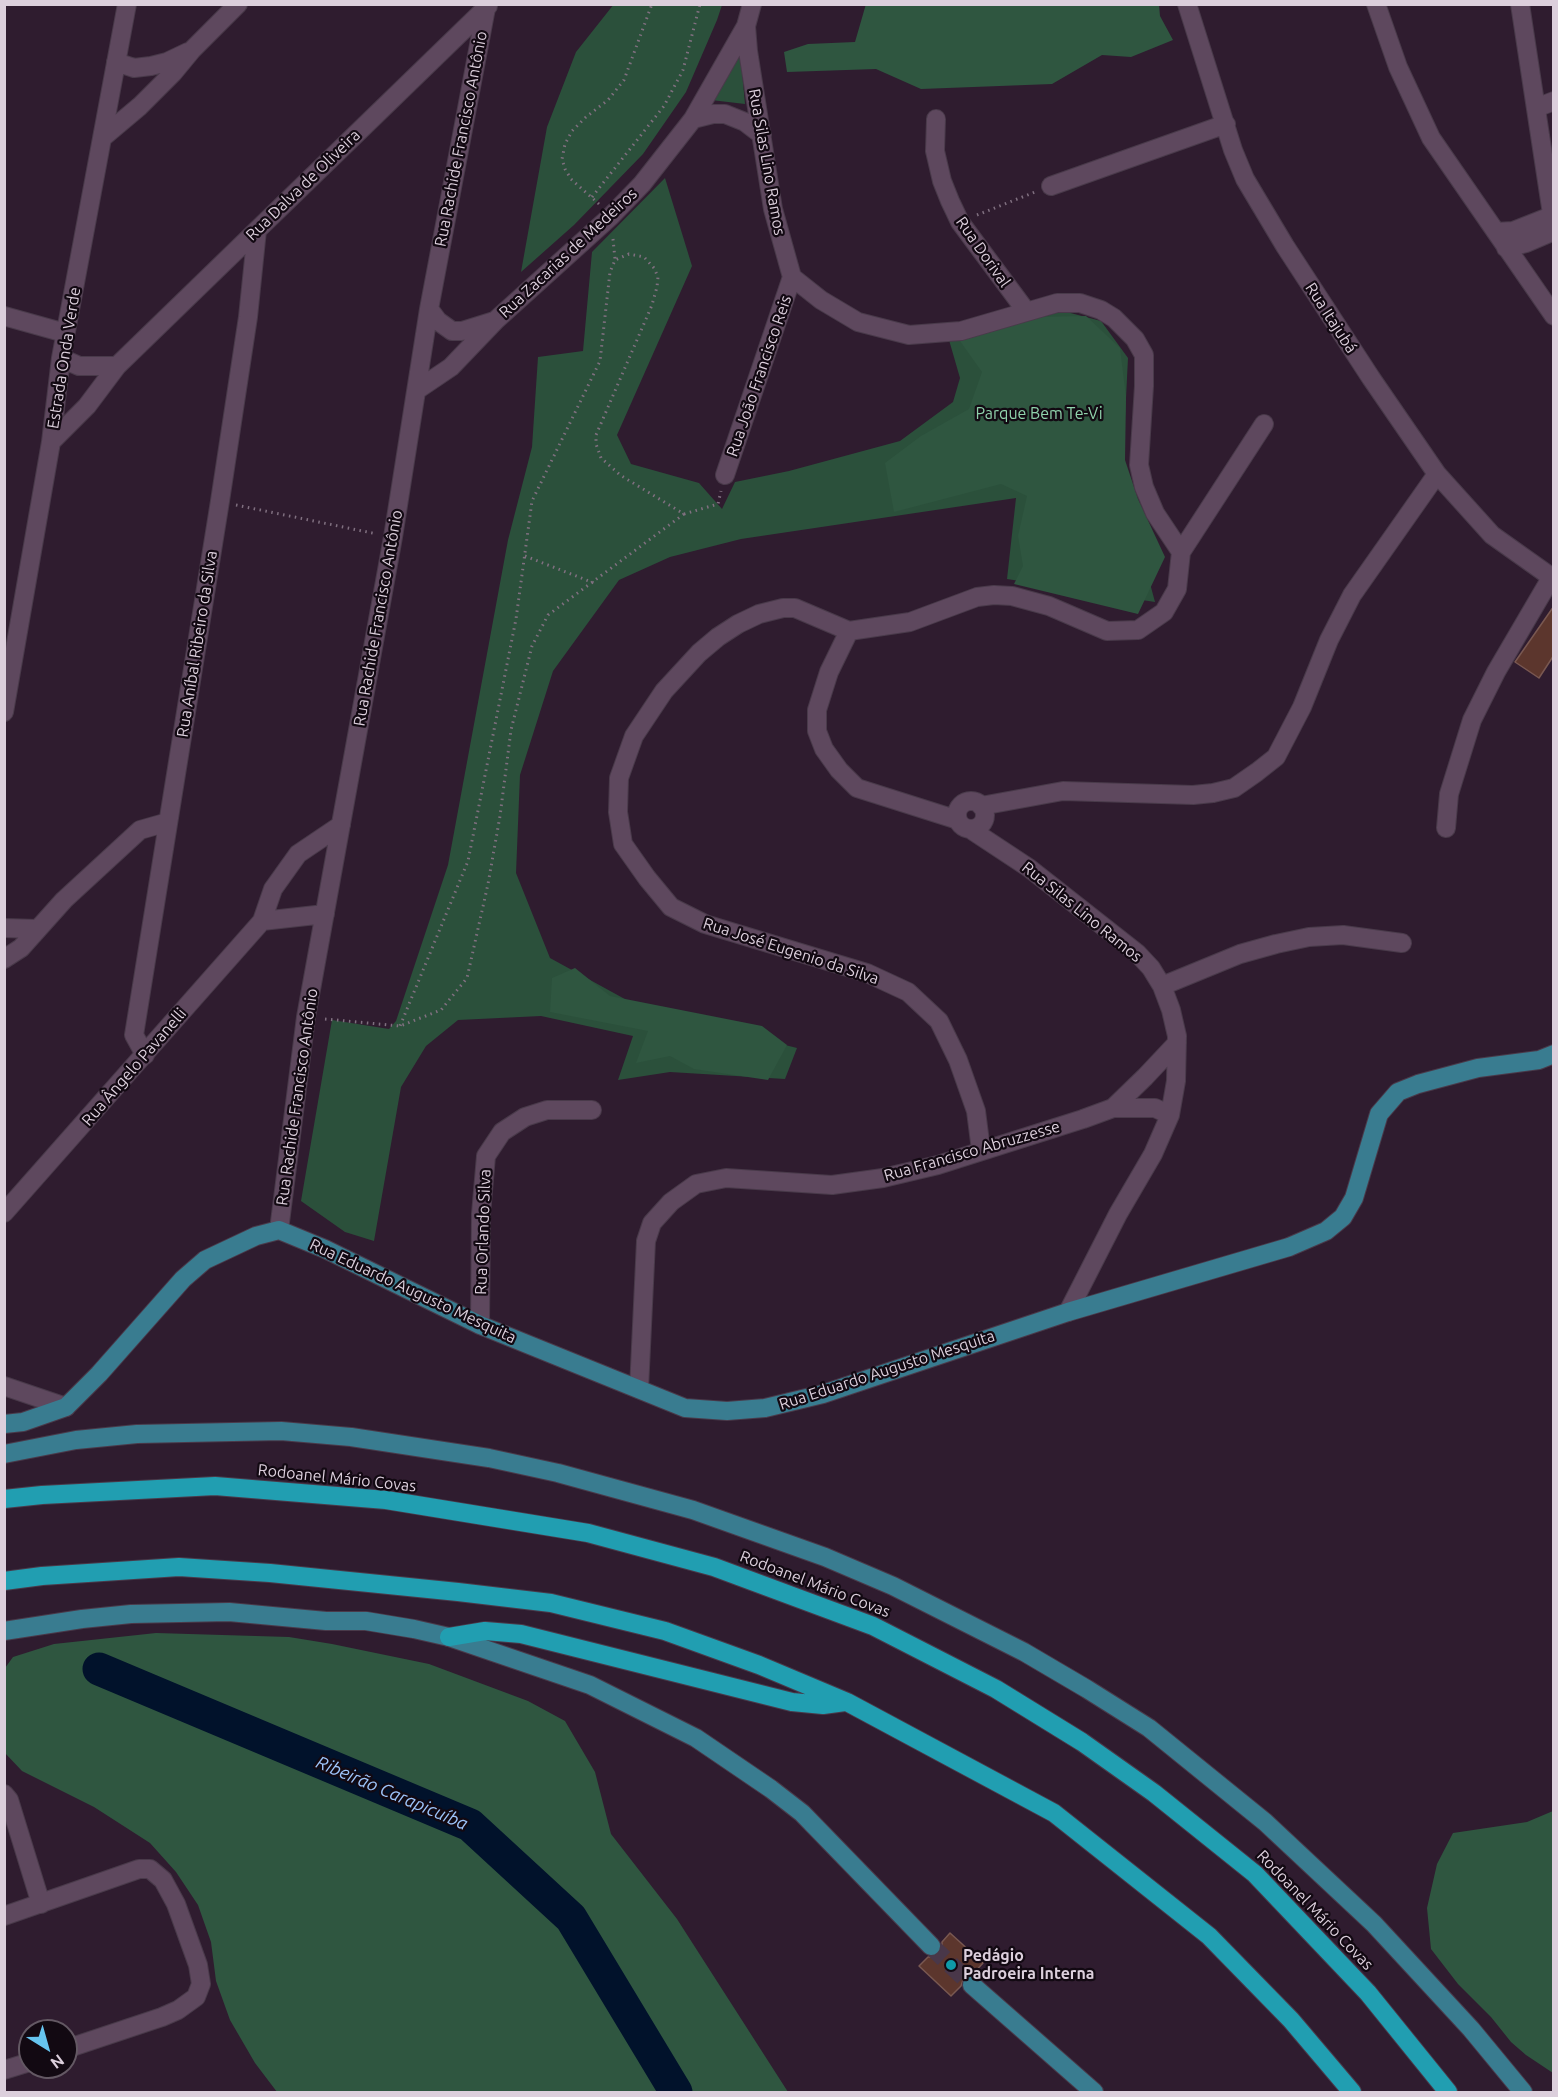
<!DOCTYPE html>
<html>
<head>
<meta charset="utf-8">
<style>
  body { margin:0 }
  #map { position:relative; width:1558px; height:2097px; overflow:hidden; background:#2f1c2f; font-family:Ubuntu,sans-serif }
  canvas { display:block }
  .frame { position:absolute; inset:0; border:6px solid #dccfdc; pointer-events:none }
  .north { position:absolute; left:18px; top:2019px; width:60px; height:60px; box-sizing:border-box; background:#120912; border:2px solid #635863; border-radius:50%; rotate:143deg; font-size:16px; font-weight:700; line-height:24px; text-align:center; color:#dccfdc }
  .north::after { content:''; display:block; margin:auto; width:21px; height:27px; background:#66c4ef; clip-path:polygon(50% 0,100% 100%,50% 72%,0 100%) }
</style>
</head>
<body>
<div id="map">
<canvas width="1558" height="2097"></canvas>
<div class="frame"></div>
<div class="north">N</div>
</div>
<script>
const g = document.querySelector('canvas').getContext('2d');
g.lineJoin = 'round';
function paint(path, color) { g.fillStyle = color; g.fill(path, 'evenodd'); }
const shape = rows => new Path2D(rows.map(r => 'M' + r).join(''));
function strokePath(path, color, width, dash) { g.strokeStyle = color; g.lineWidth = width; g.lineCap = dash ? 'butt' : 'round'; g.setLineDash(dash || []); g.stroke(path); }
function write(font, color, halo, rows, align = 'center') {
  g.font = font + ' Ubuntu,sans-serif'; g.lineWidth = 4.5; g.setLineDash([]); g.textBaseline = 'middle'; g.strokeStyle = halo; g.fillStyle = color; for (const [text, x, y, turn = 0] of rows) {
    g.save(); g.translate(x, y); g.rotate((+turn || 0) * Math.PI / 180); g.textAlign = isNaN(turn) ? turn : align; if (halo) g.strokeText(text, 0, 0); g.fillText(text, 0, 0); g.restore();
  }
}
const green = shape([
  [614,4,722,5,717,20,686,92,643,154,574,225,521,272,547,127,576,52],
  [740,50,745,104,711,100],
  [665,178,692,266,617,435,631,464,699,483,722,509,735,482,789,471,900,441,953,402,960,378,949,340,1059,310,1101,321,1128,358,1122,479,1155,602,1007,579,1016,498,741,539,670,557,619,580,553,671,520,775,516,873,550,958,643,1009,797,1048,785,1079,670,1072,618,1080,633,1036,541,1016,458,1020,426,1046,401,1087,374,1241,345,1232,301,1201,332,1020,389,1029,396,1021,448,865,508,540,532,447,538,357,583,351,592,252]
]);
const forest = shape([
  [866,4,1159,5,1160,16,1173,40,1131,57,1102,55,1052,84,921,89,876,69,787,72,784,52,808,44,855,42],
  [1086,316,1120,348,1126,397,1125,460,1138,499,1165,557,1138,614,1014,584,1023,566,1018,536,1027,496,1001,484,894,512,885,463,921,436,969,409,982,372,960,341,1033,317],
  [575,968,610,996,762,1026,787,1045,768,1080,694,1069,670,1056,636,1063,648,1031,550,1012,552,978],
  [156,1633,289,1637,332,1644,429,1664,528,1701,565,1721,595,1772,611,1834,677,1919,788,2092,277,2092,255,2063,230,2020,216,1981,211,1942,198,1905,176,1872,150,1843,94,1807,22,1771,5,1753,5,1668,13,1657,54,1644],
  [1553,1811,1554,2072,1553,2073,1526,2055,1511,2042,1491,2017,1458,1984,1431,1949,1427,1908,1437,1864,1453,1833,1527,1822]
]);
const river = shape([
  [99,1669,470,1825,571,1918,676,2092]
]);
const building = shape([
  [1554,606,1554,655,1539,678,1515,662,1554,606],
  [950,1933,983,1963,973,1974,964,1977,961,1986,951,1996,919,1966,928,1957,934,1957,939,1954,942,1948,942,1942,950,1933]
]);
const majorTunnel = shape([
  [931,1946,972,1985]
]);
const path = shape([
  [592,197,664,106,683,70,700,4],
  [599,204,571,179,565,169,562,159,565,144,572,131,586,117,608,100,624,80,652,4],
  [977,215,1035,192],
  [613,239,615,259],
  [236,505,377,534],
  [684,514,718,504,721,491],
  [525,556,594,583],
  [325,1019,400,1026,441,1010,467,978,488,884,500,816,511,730,532,646,548,615,684,514,620,475,601,458,596,444,596,435,652,305,657,287,658,277,654,268,644,257,629,254,615,260,610,272,600,361,532,501,516,619,468,861,400,1026]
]);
const minor = shape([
  [1187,4,1233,150,1245,179,1285,246,1371,378,1437,474,1492,535,1554,579],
  [1376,4,1398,67,1431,138,1554,316],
  [1520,4,1554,227],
  [746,26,748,51,773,209,792,277,821,300,858,322,909,335,961,331,1057,303,1080,303,1101,310,1114,318,1135,339,1144,355,1144,386,1139,465,1144,487,1155,513,1181,552,1177,589,1164,612,1138,630,1107,631,1049,606,1012,596,994,595,977,597,910,622,849,631],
  [116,62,134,68,151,66,167,62,188,52],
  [1536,108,1554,101],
  [693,119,713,114,725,114,745,122,762,135],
  [936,119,935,151,942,181,950,201,960,222,1026,311],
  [102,138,140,106,173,73,192,50,238,4],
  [1051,186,1226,124],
  [1496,232,1513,231,1551,216],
  [1506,248,1526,243,1554,231],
  [429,309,438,321,452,331,462,331,494,321],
  [4,316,65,333],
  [61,358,79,366,117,366],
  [417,390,451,367,496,320,611,216,642,184,693,119,746,26,752,4],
  [51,442,87,406,117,366,488,6],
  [725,475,792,277],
  [1181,552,1264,424],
  [849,631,795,608,783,608,759,614,738,624,718,637,699,653,664,691,634,736,619,778,618,812,623,844,647,878,671,907,705,924,867,973,908,992,939,1021,958,1060,976,1111,981,1150],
  [849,631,829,672,817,710,817,731,824,749,839,770,857,788,958,820],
  [4,712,51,442,61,358,127,4],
  '957 815a14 14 0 1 1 28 0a14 14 0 1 1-28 0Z',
  [981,806,1063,791,1193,795,1213,793,1234,788,1257,772,1276,757,1302,707,1329,640,1352,595,1437,474],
  [1446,828,1449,794,1472,720,1496,672,1551,578],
  [970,829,1029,868,1137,953,1151,968,1162,986,1171,1010,1177,1036,1176,1081,1170,1115,1153,1154,1118,1214,1068,1312],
  [325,914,262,921,273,889,298,854,341,825],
  [4,928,37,929],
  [4,959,21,948,64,900,140,830,168,822],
  [1162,986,1240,954,1276,944,1309,937,1343,935,1402,943],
  [145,1055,134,1035,220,501,248,317,257,230],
  [1113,1108,1145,1077,1177,1043],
  [4,1213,262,921],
  [279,1230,306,1017,393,537,429,309,486,8],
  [480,1325,481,1214,486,1156,502,1132,525,1117,547,1110,592,1110],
  [4,1386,66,1407],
  [639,1389,646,1241,652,1223,671,1202,696,1184,726,1178,832,1185,883,1178,938,1165,1083,1119,1113,1108,1155,1108,1170,1115],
  [4,1794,9,1800,41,1904],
  [4,1916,139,1869,150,1869,163,1880,176,1904,198,1965,201,1984,196,1997,178,2010,162,2017,66,2049],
  [4,2070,30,2062]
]);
const major = shape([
  [4,1424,23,1422,66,1407,99,1374,183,1279,205,1260,256,1236,279,1230,325,1249,480,1325,685,1408,727,1411,765,1408,823,1394,1068,1312,1289,1247,1326,1231,1343,1217,1354,1198,1379,1114,1398,1092,1418,1084,1478,1068,1539,1060,1554,1054],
  [4,1454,76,1440,137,1434,281,1431,351,1437,489,1458,558,1473,693,1510,825,1557,893,1586,1024,1652,1087,1689,1149,1728,1265,1822,1374,1924,1471,2029,1523,2092],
  [4,1631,82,1619,131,1614,229,1612,326,1621,366,1621,414,1629,449,1637,590,1685,696,1738,771,1789,802,1813,931,1946],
  [972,1985,1094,2092]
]);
const highway = shape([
  [4,1499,42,1495,215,1486,386,1500,588,1533,714,1567,873,1626,996,1689,1082,1742,1154,1793,1255,1874,1368,1993,1448,2092],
  [4,1581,42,1576,179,1567,270,1573,458,1592,551,1603,665,1631,759,1665,847,1702,1054,1813,1209,1936,1291,2020,1352,2092],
  [449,1637,485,1631,521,1634,792,1702,823,1705,845,1702]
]);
const markers = [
  [951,1965,6,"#0f9aa8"]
];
const streetNames = [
  ["Rua Rachide Francisco Antônio",461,139,-79],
  ["Rua Silas Lino Ramos",767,162,80],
  ["Rua Dalva de Oliveira",303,185,-44],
  ["Rua Dorival",983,252,55],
  ["Rua Zacarias de Medeiros",568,253,-43],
  ["Rua Itajubá",1331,318,57],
  ["Estrada Onda Verde",64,358,-81],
  ["Rua João Francisco Reis",759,376,-71],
  ["Rua Rachide Francisco Antônio",378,618,-80],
  ["Rua Aníbal Ribeiro da Silva",197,644,-81],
  ["Rua Silas Lino Ramos",1082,912,39],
  ["Rua José Eugenio da Silva",791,951,18],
  ["Rua Ângelo Pavanelli",134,1067,-49],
  ["Rua Rachide Francisco Antônio",297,1097,-82],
  ["Rua Francisco Abruzzesse",972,1151,-16],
  ["Rua Orlando Silva",483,1232,-88],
  ["Rua Eduardo Augusto Mesquita",413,1291,25],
  ["Rua Eduardo Augusto Mesquita",887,1370,-18],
  ["Rodoanel Mário Covas",337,1478,6],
  ["Rodoanel Mário Covas",815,1584,21],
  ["Rodoanel Mário Covas",1315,1910,46]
];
const parkNames = [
  ["Parque Bem Te-Vi",1039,414]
];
const poiNames = [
  ["Pedágio",963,1956],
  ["Padroeira Interna",963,1974]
];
const waterNames = [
  ["Ribeirão Carapicuíba",392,1793,23]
];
paint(green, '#2b503b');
paint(forest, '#2f5640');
strokePath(river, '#01122b', 33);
paint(building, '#5c362d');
strokePath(building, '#795851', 1.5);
strokePath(majorTunnel, '#493749', 18, [18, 9]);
strokePath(minor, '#493a4a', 20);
strokePath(major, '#493a4a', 20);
strokePath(highway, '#493a4a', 20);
strokePath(path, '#807080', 3, [1.5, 4.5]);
strokePath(minor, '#5e485e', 18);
strokePath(major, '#397c90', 18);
strokePath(highway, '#219eb1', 18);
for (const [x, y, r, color] of markers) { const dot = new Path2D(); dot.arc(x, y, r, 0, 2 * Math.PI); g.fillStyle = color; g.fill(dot); strokePath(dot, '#120912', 2); }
write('16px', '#dccfdc', '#120912', streetNames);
write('16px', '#90d3ac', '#120912', parkNames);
write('bold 16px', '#dccfdc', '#120912', poiNames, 'left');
write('italic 18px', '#9dc4fa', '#120912', waterNames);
</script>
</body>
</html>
